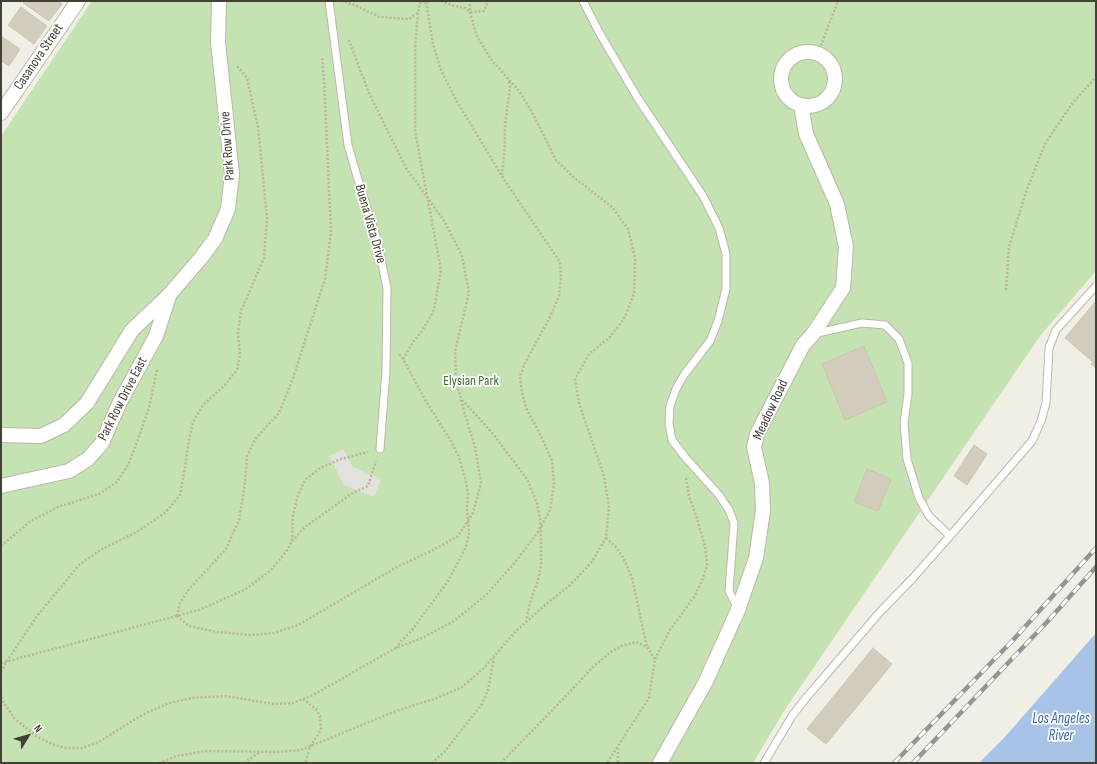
<!DOCTYPE html>
<html>
<head>
<meta charset="utf-8">
<style>
  body { margin:0 }
  #map { position:relative; width:1097px; height:764px; overflow:hidden; background:#f1efe5; font-family:"Sofia Sans Condensed",sans-serif }
  canvas { display:block }
  .frame { position:absolute; inset:0; border:2px solid #434036; pointer-events:none }
  .north { position:absolute; left:8px; top:716px; width:40px; height:40px; -webkit-text-stroke:3px #fff; paint-order:stroke; rotate:53deg; font-size:11px; font-weight:700; line-height:16px; text-align:center; color:#434036 }
  .north::after { content:''; display:block; margin:auto; width:14px; height:18px; background:#434036; clip-path:polygon(50% 0,100% 100%,50% 72%,0 100%) }
</style>
</head>
<body>
<div id="map">
<canvas width="1097" height="764"></canvas>
<div class="frame"></div>
<div class="north">N</div>
</div>
<script>
const g = document.querySelector('canvas').getContext('2d');
g.lineJoin = 'round';
function paint(path, color) { g.fillStyle = color; g.fill(path, 'evenodd'); }
const shape = rows => new Path2D(rows.map(r => 'M' + r).join(''));
function strokePath(path, color, width, dash) { g.strokeStyle = color; g.lineWidth = width; g.lineCap = dash ? 'butt' : 'round'; g.setLineDash(dash || []); g.stroke(path); }
function write(font, color, halo, rows, align = 'center') {
  g.font = font + ' "Sofia Sans Condensed",sans-serif'; g.lineWidth = 3.5; g.setLineDash([]); g.textBaseline = 'middle'; g.strokeStyle = halo; g.fillStyle = color; for (const [text, x, y, turn = 0] of rows) {
    g.save(); g.translate(x, y); g.rotate((+turn || 0) * Math.PI / 180); g.textAlign = isNaN(turn) ? turn : align; if (halo) g.strokeText(text, 0, 0); g.fillText(text, 0, 0); g.restore();
  }
}
const green = shape([
  [92,1,1096,1,1096,271,1040,336,784,711,753,763,1,763,1,136]
]);
const parking = shape([
  [343,449,353,467,381,479,374,497,344,485,329,456]
]);
const water = shape([
  [1096,633,1096,763,979,763,1004,738]
]);
const building = shape([
  [25,1,58,1,62,4,49,21,23,3,25,1],
  [21,7,47,26,34,44,8,25,21,7],
  [1,36,20,49,9,66,1,61,1,36],
  [1096,301,1096,368,1091,364,1093,362,1065,338,1096,301],
  [864,346,887,402,845,420,822,364,864,346],
  [974,445,987,454,967,485,954,476,974,445],
  [867,469,891,479,878,511,854,502,867,469],
  [873,648,892,664,826,744,807,729,873,648]
]);
const path = shape([
  [341,1,355,5,379,17,409,19,418,13,420,3,430,1],
  [441,1,454,6,465,8,470,12,484,11,488,1],
  [818,53,838,1],
  [502,175,505,144,505,125,510,87,509,80],
  [1006,290,1009,247,1026,192,1045,144,1071,105,1096,77],
  [403,359,413,342,422,331,434,310,441,270,415,131,415,49,418,13],
  [462,400,478,417,493,434,527,479,537,503,541,526,541,565,538,580,531,599,526,621],
  [606,538,615,546,623,557,632,578,647,647],
  [292,541,305,527,351,494,368,486,376,461],
  [1,546,31,521,58,507,99,494,117,482,128,465,137,442,149,408,157,370],
  [177,616,189,626,217,632,251,635,274,633,298,625,397,567,433,550,458,536,473,513,481,483,475,447,464,411,456,379,455,351,469,293,462,256,445,222,406,168,369,93,348,38],
  [177,616,180,603,189,589,226,549,239,520,245,483,247,456,256,438,279,413,293,378,325,279,331,232,324,80,322,57],
  [396,648,401,641,412,630,448,581,466,547,469,533,467,507,468,494,465,477,459,457,451,441,427,403,403,359,399,354],
  [655,659,670,630,694,597,702,581,707,565,705,546,696,515,689,496,686,478],
  [1,663,199,610,246,589,270,571,286,552,292,541,293,515,298,495,305,480,320,468,341,459,368,452],
  [1,672,7,661,37,616,80,564,102,549,137,532,166,512,180,495,185,468,188,445,193,422,203,405,225,385,237,370,240,355,238,333,241,311,264,258,267,218,258,127,247,78,237,66],
  [1,693,3,702,15,719,36,736,52,744,66,748,81,748,97,743,142,715,169,703,192,698,225,696,274,704,293,703,313,695,396,648,422,638,454,621,486,595,512,566,538,532,550,510,554,485,552,461,541,436,527,410,522,393,520,376,525,363,550,317,559,296,561,277,560,262,505,181,456,100,441,70,433,44,426,1],
  [303,699,316,709,320,716,321,730,311,745,305,763],
  [618,748,618,763],
  [159,763,177,756,205,751,277,752,301,750,396,711,437,698,462,687,485,667,515,632,545,605,568,587,591,563,606,538,609,507,604,476,579,403,575,379,589,354,609,338,624,319,634,294,635,258,628,229,612,207,572,176,556,160,531,110,519,91,490,58,476,34,470,12,470,1],
  [244,763,260,752],
  [432,763,445,751,482,704,488,690,494,658],
  [501,763,563,699,594,666,611,652,621,646,636,642,647,647,655,659,649,698,607,763]
]);
const lane = shape([
  [329,1,348,145,361,190,376,236,387,288,386,371,380,449],
  [583,1,599,32,637,97,703,196,719,228,726,254,726,289,718,321,710,341,684,375,676,389,670,406,669,423,672,440,685,457,719,495,729,510,734,523,729,591,738,609],
  [813,334,862,323,885,325,899,339,908,363,908,394,904,423,907,459,919,498,929,516,950,536],
  [764,763,792,716,806,698,880,612,912,579,950,536,1032,441,1041,421,1046,403,1049,348,1056,330,1096,286]
]);
const street = shape([
  '781 79a27 27 0 1 1 54 0a27 27 0 1 1-54 0Z',
  [1,113,78,1],
  [1,435,41,436,64,425,87,403,132,330,169,295,200,259,215,239,228,209,232,174,218,42,219,1],
  [1,486,69,471,88,459,102,443,120,402,156,336,169,296],
  [660,763,705,683,738,610,756,558,763,511,762,483,754,447,757,434,803,345,813,334,843,288,846,247,837,204,806,134,801,105]
]);
const rail = shape([
  [894,763,1014,639,1096,548],
  [913,763,1047,622,1096,567]
]);
const streetNames = [
  ["Casanova Street",39,57,-56],
  ["Park Row Drive",228,146,-94],
  ["Buena Vista Drive",370,224,74],
  ["Park Row Drive East",123,399,-63],
  ["Meadow Road",771,410,-65]
];
const parkNames = [
  ["Elysian Park",471,381]
];
const waterNames = [
  ["Los Angeles",1061,719],
  ["River",1061,736]
];
paint(green, '#c4e2b2');
paint(parking, '#e2e1dd');
paint(water, '#a7c3e8');
paint(building, '#d1ccbc');
strokePath(building, '#cbc5b0', 1);
strokePath(lane, '#bbb8a9', 9);
strokePath(street, '#bbb8a9', 16);
strokePath(path, '#bcb59c', 2.5, [2, 2]);
strokePath(lane, '#fff', 7);
strokePath(street, '#fff', 14);
strokePath(rail, '#949494', 4.5);
strokePath(rail, '#fff', 3, [9]);
write('14px', '#434036', '#fff', streetNames);
write('14px', '#3d6e2f', '#fff', parkNames);
write('italic 15px', '#3a66a4', '#fff', waterNames);
</script>
</body>
</html>
